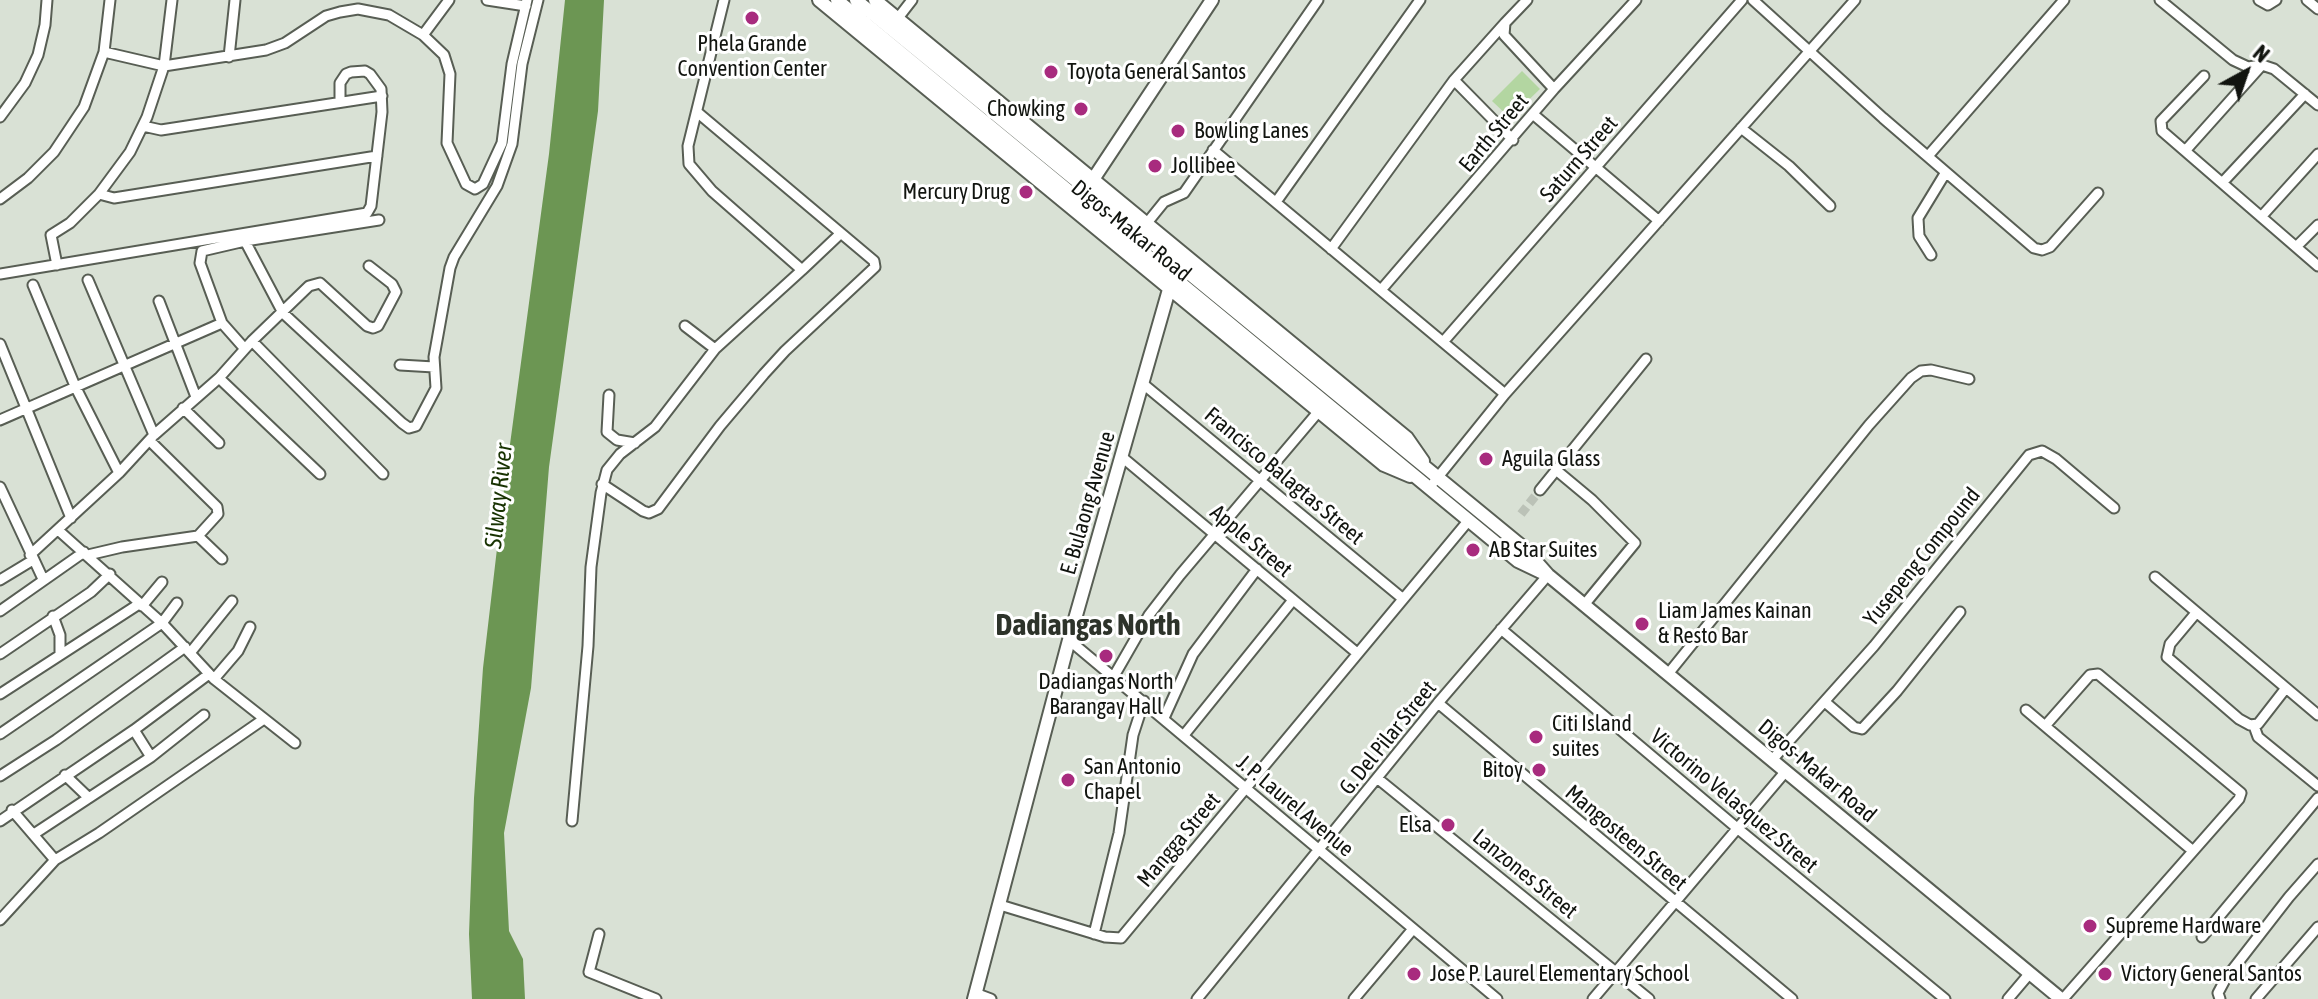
<!DOCTYPE html>
<html>
<head>
<meta charset="utf-8">
<style>
  body { margin:0 }
  #map { position:relative; width:2318px; height:999px; overflow:hidden; background:#d9e1d5; font-family:"Asap Condensed",sans-serif }
  canvas { display:block }
  .north { position:absolute; left:2206px; top:32px; width:80px; height:80px; -webkit-text-stroke:6px #fff; paint-order:stroke; rotate:40deg; font-size:22px; font-weight:700; line-height:32px; text-align:center; color:#11140f }
  .north::after { content:''; display:block; margin:auto; width:28px; height:36px; background:#11140f; clip-path:polygon(50% 0,100% 100%,50% 72%,0 100%) }
</style>
</head>
<body>
<div id="map">
<canvas width="2318" height="999"></canvas>
<div class="north">N</div>
</div>
<script>
const g = document.querySelector('canvas').getContext('2d');
g.lineJoin = 'round';
function paint(path, color) { g.fillStyle = color; g.fill(path, 'evenodd'); }
const shape = rows => new Path2D(rows.map(r => 'M' + r).join(''));
function strokePath(path, color, width, dash) { g.strokeStyle = color; g.lineWidth = width; g.lineCap = dash ? 'butt' : 'round'; g.setLineDash(dash || []); g.stroke(path); }
function write(font, color, halo, rows, align = 'center') {
  g.font = font + ' "Asap Condensed",sans-serif'; g.lineWidth = 6; g.setLineDash([]); g.textBaseline = 'middle'; g.strokeStyle = halo; g.fillStyle = color; for (const [text, x, y, turn = 0] of rows) {
    g.save(); g.translate(x, y); g.rotate((+turn || 0) * Math.PI / 180); g.textAlign = isNaN(turn) ? turn : align; if (halo) g.strokeText(text, 0, 0); g.fillText(text, 0, 0); g.restore();
  }
}
const green = shape([
  [1522,71,1540,89,1510,118,1492,101]
]);
const water = shape([
  [565,0,604,0,598,111,549,467,531,688,504,833,509,931,523,959,525,999,472,999,469,934,474,798,483,668,504,489,549,154]
]);
const minorTunnel = shape([
  [1521,514,1540,490]
]);
const minor = shape([
  [487,0,526,6],
  [1527,0,1505,23,1504,35,1554,89],
  [1753,0,1883,118,2034,248,2042,250,2050,247,2098,193],
  [2160,0,2233,60,2248,67,2262,65,2274,69,2318,105],
  [2259,0,2268,5,2276,0],
  [2307,0,2318,9],
  [898,18,912,0],
  [423,35,449,0],
  [104,52,164,66,266,50,285,43,326,16,340,12,358,9,389,15,423,35,444,55,450,74,447,143,466,184,475,189,483,184,502,143,512,64,527,0],
  [229,57,235,0],
  [2204,76,2161,121,2162,131,2318,266],
  [1454,80,1505,23],
  [1534,115,1659,221],
  [0,117,25,83,38,55,45,25,47,0],
  [143,126,161,130,382,96],
  [1741,128,1789,166,1830,206],
  [1213,150,1505,394],
  [2185,151,2262,65],
  [1928,156,2064,0],
  [2222,183,2305,94],
  [99,194,114,198,377,156],
  [0,199,28,178,54,152,84,107,104,52,110,0],
  [1276,202,1420,0],
  [2261,217,2318,154],
  [1147,223,1164,202,1184,193,1318,0],
  [245,241,283,313,402,423,409,428,416,426,436,388,434,357,450,268,454,257,497,186,512,144,522,64,538,0],
  [2296,247,2318,225],
  [1331,249,1454,80,1513,140],
  [1931,255,1919,236,1918,218,1946,172],
  [57,265,51,235,70,223,99,194,130,152,147,117,164,66,172,0],
  [802,270,840,234],
  [0,274,367,213,371,206,382,112,381,89,370,74,365,71,351,72,346,74,340,83,340,102],
  [88,280,154,435],
  [33,285,75,386,119,473],
  [1381,290,1554,89,1636,0],
  [159,301,196,397],
  [685,326,715,349],
  [252,341,383,474],
  [1443,342,1742,0],
  [0,344,71,518],
  [245,349,222,323,200,263,202,251,245,241,379,220],
  [400,365,434,367],
  [219,378,320,474],
  [1142,383,1402,598],
  [609,395,607,432,617,440,635,443],
  [183,408,219,443],
  [0,420,222,323],
  [150,441,217,507,218,514,198,536],
  [1122,457,1357,653],
  [1556,470,1592,500,1635,543,1584,605],
  [1434,482,1505,394,1855,0],
  [602,484,643,511,649,513,658,509,720,426,764,374,785,351,875,267,874,261,697,112],
  [0,487,43,579],
  [1540,490,1646,359],
  [58,530,162,623,214,679,295,743],
  [30,555,119,473,154,435,219,378,252,341,309,286,320,283,367,326,373,328,378,326,396,292,392,284,369,266],
  [88,555,122,547,198,536,222,559],
  [2155,577,2318,715],
  [0,580,33,560],
  [142,606,162,582],
  [0,611,84,552],
  [2196,613,2170,644,2167,657,2239,719,2250,725,2258,724,2286,688],
  [53,616,60,635,60,655],
  [1501,629,1737,828,1945,999],
  [1069,640,1497,999],
  [190,653,232,601],
  [0,654,91,592,110,574],
  [1668,674,1869,425,1911,378,1921,371,1931,370,1969,379],
  [1114,676,1149,615,1180,575,1319,411],
  [214,679,238,651,250,627],
  [0,694,139,604],
  [1825,702,1854,727,1862,729,1897,691,1960,612],
  [1438,703,1792,999],
  [2026,710,2193,851],
  [1164,718,1193,654,1257,569],
  [2045,726,2090,675,2098,674,2241,793,2239,799,2063,999],
  [2254,726,2258,737,2318,786],
  [134,730,151,757],
  [0,734,162,623,177,603],
  [1184,735,1293,600],
  [1772,760,1874,646,2029,455,2042,451,2056,459,2114,508],
  [65,775,89,798],
  [0,776,56,740,185,647],
  [1377,778,1649,999],
  [12,810,55,860],
  [0,821,134,730,209,674],
  [572,821,588,646,591,567,601,493,607,470,620,454,655,427,715,349,802,270,712,191,689,164,688,146,724,0],
  [34,834,151,757,204,715],
  [1000,905,1105,937,1121,938,1469,520],
  [0,920,55,860,99,833,264,719],
  [599,934,589,972,656,999],
  [1094,934,1119,833,1133,735,1144,701],
  [2202,937,2318,798],
  [975,993,991,999],
  [1197,999,1438,703,1548,575],
  [1354,999,1413,929],
  [1593,999,1786,771],
  [2008,999,2030,973],
  [2220,999,2218,993,2226,978,2289,897,2318,864],
  [2256,999,2318,927]
]);
const major = shape([
  [819,0,1384,465,1410,476],
  [837,0,1518,561,1541,572],
  [856,0,1525,549,1548,575,2061,999],
  [875,0,1407,438,1423,461],
  [1090,184,1212,0],
  [974,999,1069,640,1180,251]
]);
const markers = [
  [752,18,8,"#a82b7e"],
  [1051,72,8,"#a82b7e"],
  [1081,109,8,"#a82b7e"],
  [1178,131,8,"#a82b7e"],
  [1155,166,8,"#a82b7e"],
  [1026,192,8,"#a82b7e"],
  [1486,459,8,"#a82b7e"],
  [1473,550,8,"#a82b7e"],
  [1642,624,8,"#a82b7e"],
  [1106,656,8,"#a82b7e"],
  [1536,737,8,"#a82b7e"],
  [1539,770,8,"#a82b7e"],
  [1068,780,8,"#a82b7e"],
  [1448,825,8,"#a82b7e"],
  [2090,926,8,"#a82b7e"],
  [1414,974,8,"#a82b7e"],
  [2105,974,8,"#a82b7e"]
];
const poiNames = [
  ["Phela Grande",752,44,"center"],
  ["Convention Center",752,69,"center"],
  ["Toyota General Santos",1067,72],
  ["Chowking",1065,109,"right"],
  ["Bowling Lanes",1194,131],
  ["Jollibee",1171,166],
  ["Mercury Drug",1010,192,"right"],
  ["Aguila Glass",1502,459],
  ["AB Star Suites",1489,550],
  ["Liam James Kainan",1658,611],
  ["& Resto Bar",1658,636],
  ["Dadiangas North",1106,682,"center"],
  ["Barangay Hall",1106,707,"center"],
  ["Citi Island",1552,724],
  ["suites",1552,749],
  ["San Antonio",1084,767],
  ["Chapel",1084,792],
  ["Bitoy",1523,770,"right"],
  ["Elsa",1432,825,"right"],
  ["Supreme Hardware",2106,926],
  ["Jose P. Laurel Elementary School",1430,974],
  ["Victory General Santos",2121,974]
];
const streetNames = [
  ["Earth Street",1494,133,-50],
  ["Saturn Street",1579,159,-49],
  ["Digos-Makar Road",1131,231,39],
  ["Francisco Balagtas Street",1284,476,40],
  ["E. Bulaong Avenue",1088,503,-74],
  ["Apple Street",1251,541,40],
  ["Yusepeng Compound",1922,557,-51],
  ["G. Del Pilar Street",1388,738,-51],
  ["Digos-Makar Road",1817,771,40],
  ["Victorino Velasquez Street",1734,801,40],
  ["J. P. Laurel Avenue",1295,806,40],
  ["Mangosteen Street",1626,838,40],
  ["Mangga Street",1179,840,-50],
  ["Lanzones Street",1525,874,39]
];
const waterNames = [
  ["Silway River",499,496,-84]
];
const districtNames = [
  ["Dadiangas North",1088,626]
];
paint(green, '#b3d6a1');
paint(water, '#6c9653');
strokePath(minorTunnel, '#bbc2b7', 9, [9, 4.5]);
strokePath(minor, '#585e54', 13);
strokePath(major, '#585e54', 16);
strokePath(minor, '#fff', 9);
strokePath(major, '#fff', 12);
for (const [x, y, r, color] of markers) { const dot = new Path2D(); dot.arc(x, y, r, 0, 2 * Math.PI); g.fillStyle = color; g.fill(dot); strokePath(dot, '#fff', 3); }
write('22px', '#11140f', '#fff', poiNames, 'left');
write('22px', '#11140f', '#fff', streetNames);
write('italic 24px', '#173201', '#fff', waterNames);
write('bold 30px', '#2d332a', '#fff', districtNames);
</script>
</body>
</html>
